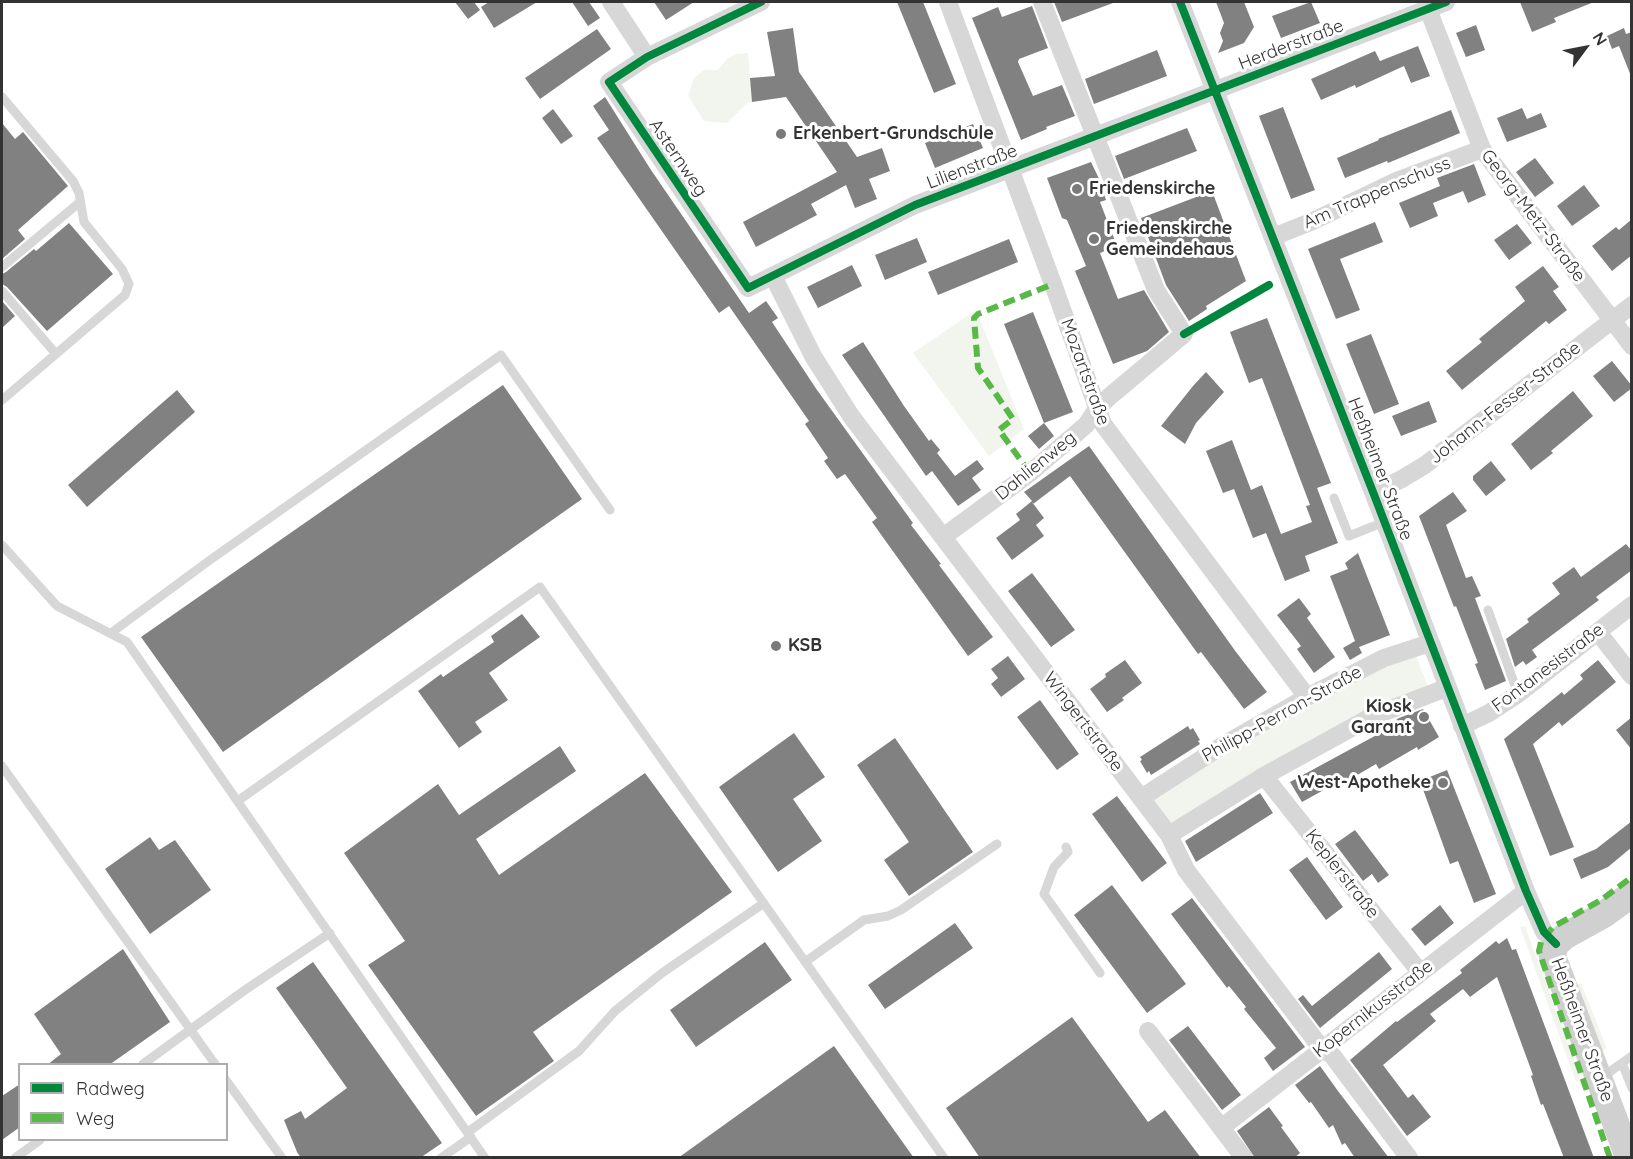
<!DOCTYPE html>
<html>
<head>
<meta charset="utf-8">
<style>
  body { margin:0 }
  #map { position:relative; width:1633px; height:1159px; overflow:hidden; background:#fff; font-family:Quicksand,sans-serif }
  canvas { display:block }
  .frame { position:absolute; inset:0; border:3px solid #333; pointer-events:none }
  .legend { position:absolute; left:18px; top:1063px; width:210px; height:78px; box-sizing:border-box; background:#fff; border:2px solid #adadad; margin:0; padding:8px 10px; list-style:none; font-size:18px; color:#333 }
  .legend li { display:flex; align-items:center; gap:12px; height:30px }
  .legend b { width:30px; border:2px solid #adadad }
  .north { position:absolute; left:1555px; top:18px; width:60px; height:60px; -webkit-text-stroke:4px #fff; paint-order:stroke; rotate:58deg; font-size:16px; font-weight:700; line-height:24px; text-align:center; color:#333 }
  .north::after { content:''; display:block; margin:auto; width:21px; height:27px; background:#333; clip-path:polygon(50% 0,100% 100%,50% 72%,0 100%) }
</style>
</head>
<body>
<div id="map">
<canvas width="1633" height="1159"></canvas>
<div class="frame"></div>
<ul class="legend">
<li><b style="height:8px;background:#00873e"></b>Radweg</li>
<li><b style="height:8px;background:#58b947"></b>Weg</li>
</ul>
<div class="north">N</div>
</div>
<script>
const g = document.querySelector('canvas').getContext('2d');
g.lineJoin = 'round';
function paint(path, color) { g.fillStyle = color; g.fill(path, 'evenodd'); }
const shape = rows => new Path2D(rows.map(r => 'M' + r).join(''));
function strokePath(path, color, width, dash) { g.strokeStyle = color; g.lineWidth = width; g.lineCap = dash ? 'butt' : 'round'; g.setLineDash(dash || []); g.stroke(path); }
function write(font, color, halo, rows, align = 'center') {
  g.font = font + ' Quicksand,sans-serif'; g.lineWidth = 6; g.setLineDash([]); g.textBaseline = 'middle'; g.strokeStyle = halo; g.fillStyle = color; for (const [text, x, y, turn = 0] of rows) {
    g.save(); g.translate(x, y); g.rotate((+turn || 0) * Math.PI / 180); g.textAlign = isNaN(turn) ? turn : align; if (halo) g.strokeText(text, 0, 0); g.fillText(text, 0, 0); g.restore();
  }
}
const green = shape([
  [748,53,752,102,747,103,727,123,704,121,688,96,694,78,704,70,718,70,727,59,736,54],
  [976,310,1024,429,989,456,913,353],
  [1414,651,1430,691,1171,830,1148,798,1222,750],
  [1525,926,1581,1081,1576,1082,1520,927],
  [1581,983,1607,1049,1602,1051,1576,985]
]);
const building = shape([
  [455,2,474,2,480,10,468,19],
  [489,2,537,2,494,28,481,7],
  [572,2,589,2,600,18,588,26],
  [654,2,694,2,666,20],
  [897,2,923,2,956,84,934,93],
  [1054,2,1113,2,1113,3,1062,22],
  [1216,2,1244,2,1254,27,1244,43,1218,53,1223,41,1220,33,1224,23],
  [1311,2,1320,23,1281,38,1272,16],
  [1520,2,1594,2,1554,18,1556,22,1532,32],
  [1032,6,1048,48,1019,59,1018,62,1033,96,1062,85,1075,116,1046,127,1047,129,1021,140,972,18,998,7,1002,17],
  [1476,25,1485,50,1466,57,1456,33],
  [793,28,799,72,857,157,882,148,890,171,869,179,877,199,855,208,846,185,811,204,817,215,756,247,743,222,837,172,786,97,752,102,750,78,775,76,767,32],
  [1624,28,1626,34,1632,32,1631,76,1619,46,1612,49,1607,36],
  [597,29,611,49,540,99,525,78],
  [1418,46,1430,76,1411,83,1404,66,1356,88,1355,85,1321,100,1311,79,1375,51,1380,61],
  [1157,50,1167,76,1094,104,1085,79],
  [605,97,651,170,749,313,766,301,778,318,772,322,817,390,913,523,911,525,941,564,939,565,993,637,968,656,872,522,877,518,845,474,837,479,824,461,828,458,805,424,809,421,729,306,719,313,597,138,609,130,593,106],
  [1283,107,1315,190,1291,199,1259,116],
  [1522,108,1527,119,1541,113,1547,127,1507,142,1497,118],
  [553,109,573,136,561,144,542,118],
  [1451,110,1460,133,1388,163,1387,161,1345,178,1337,158,1379,140,1378,139],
  [2,123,15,139,23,132,68,186,18,230,25,239,2,259],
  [973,124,983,148,935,168,925,143],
  [1187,128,1197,151,1124,179,1115,156],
  [1535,158,1554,183,1535,197,1516,172],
  [1091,162,1103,187,1102,188,1106,200,1100,202,1117,246,1100,253,1118,299,1144,290,1169,332,1147,351,1113,364,1075,271,1086,266,1067,220,1062,218,1047,178],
  [1474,164,1486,195,1468,203,1463,191,1433,203,1438,216,1410,228,1399,203,1440,186,1437,178],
  [1584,185,1600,206,1572,226,1557,206],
  [1212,191,1246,281,1206,306,1207,309,1189,321,1166,285,1141,218],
  [1632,219,1632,255,1612,271,1592,246,1616,227,1619,230],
  [1375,222,1383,242,1340,259,1360,310,1336,319,1308,249],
  [69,223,113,274,47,331,7,287,2,284,2,274,6,272,34,249,36,251],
  [1517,224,1532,243,1509,260,1494,240],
  [917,238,927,262,885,280,875,255],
  [1009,239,1018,262,938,295,928,272],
  [852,265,862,286,818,308,807,287],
  [1543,266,1559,287,1553,291,1567,310,1549,324,1546,321,1462,390,1446,371,1482,342,1479,339,1525,301,1515,287],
  [2,301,15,316,2,328],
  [1033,312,1073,412,1044,423,1004,324],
  [1267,318,1331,483,1317,488,1338,543,1305,556,1310,571,1285,581,1266,533,1253,538,1234,489,1223,493,1206,451,1232,440,1251,490,1262,485,1281,534,1312,522,1306,506,1310,505,1262,378,1249,383,1230,332],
  [1371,334,1399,404,1374,414,1346,344],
  [863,342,904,406,929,441,931,439,940,450,937,453,955,476,977,460,984,469,972,478,981,490,958,506,932,471,926,476,842,355],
  [1612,361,1632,386,1632,388,1614,402,1593,376],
  [1206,372,1224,392,1196,423,1185,444,1161,426,1193,386],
  [503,385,582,499,223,752,141,637],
  [177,390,195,412,87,507,68,485],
  [1573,391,1593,416,1551,451,1553,453,1531,470,1511,444],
  [1429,401,1437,422,1401,436,1392,416],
  [1044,423,1054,436,1039,449,1028,436],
  [1089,446,1236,652,1267,692,1244,709,1201,652,1198,654,1070,476,1033,504,1032,502,1044,518,1036,525,1044,536,1012,560,996,538,1020,520,1016,514,1032,501,1024,492],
  [1491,461,1506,480,1486,496,1473,480,1473,476],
  [1453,492,1467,511,1446,525,1466,578,1472,576,1481,596,1475,598,1506,681,1485,690,1475,664,1478,663,1456,606,1454,607,1419,516],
  [1626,544,1632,551,1632,570,1596,597,1599,600,1532,650,1537,657,1526,665,1523,661,1515,667,1506,639,1529,622,1527,619,1560,594,1552,583,1574,567,1581,577],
  [1358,553,1390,635,1359,647,1362,653,1350,660,1343,648,1355,641,1330,576,1348,569,1345,563],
  [1032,573,1075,630,1051,647,1008,591],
  [1299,598,1311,614,1307,618,1335,657,1314,673,1297,649,1301,646,1277,615],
  [522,614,540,637,489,673,508,700,475,722,482,732,459,748,418,691,441,674,443,677,494,642,491,636],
  [1008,656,1025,679,1001,697,991,684,998,678,991,669],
  [1125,660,1142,683,1122,698,1124,700,1107,712,1090,689,1106,677,1105,674],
  [1598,660,1616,682,1562,726,1559,722,1533,744,1574,847,1550,856,1504,739,1562,692,1564,695,1583,679,1580,675],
  [1040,700,1079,754,1057,770,1017,717],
  [1423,709,1439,737,1418,750,1417,747,1379,769,1376,764,1342,784,1340,781,1302,802,1290,782,1395,725,1393,722,1399,718],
  [1632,717,1632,750,1616,730],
  [1188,726,1190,730,1193,728,1200,740,1198,741,1200,744,1151,775,1149,771,1147,773,1140,761,1142,760,1140,757],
  [794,733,825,777,793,799,822,841,778,872,719,787],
  [895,738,973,852,909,896,884,860,909,842,857,765],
  [560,746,576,771,476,839,499,875,645,773,732,892,533,1032,554,1061,476,1116,368,965,405,941,344,853,438,784,459,815],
  [1447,770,1496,894,1474,903,1458,861,1450,864,1420,781],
  [1260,793,1273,813,1196,862,1185,841],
  [1117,796,1167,863,1142,882,1092,814],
  [1632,821,1632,847,1608,867,1581,879,1573,859,1596,849],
  [1355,830,1389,875,1378,883,1372,874,1363,881,1335,844],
  [150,837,159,850,175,840,211,890,150,934,105,869],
  [1307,857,1343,907,1326,920,1289,870],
  [1112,885,1186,984,1147,1013,1074,915],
  [1192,898,1305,1047,1273,1071,1264,1058,1276,1048,1244,1009,1246,1007,1229,986,1227,988,1171,914],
  [1440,905,1454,923,1425,946,1411,929],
  [955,923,973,948,885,1009,868,985],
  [1507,938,1512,950,1516,949,1594,1158,1564,1158,1543,1104,1541,1105,1531,1076,1533,1075,1497,977,1470,997,1463,989,1446,1002,1430,1014,1436,1021,1383,1065,1408,1098,1413,1094,1431,1117,1407,1136,1350,1060,1396,1021,1397,1022,1462,973,1460,970,1480,954,1496,941,1499,944],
  [765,942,792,980,696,1047,670,1010],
  [123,949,170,1022,109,1065,47,1065,61,1054,34,1014],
  [1379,952,1392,969,1320,1028,1298,999,1303,995,1312,1006],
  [313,962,442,1143,420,1158,301,1158,297,1152,284,1120,301,1111,305,1119,347,1088,276,988],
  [1072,1017,1148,1122,1165,1110,1201,1158,980,1158,946,1108],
  [1188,1026,1241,1095,1222,1110,1169,1040],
  [834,1046,914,1158,678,1158],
  [1320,1066,1338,1091,1389,1158,1355,1158,1345,1143,1342,1145,1333,1125,1329,1128,1311,1102,1309,1103,1295,1085],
  [20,1084,20,1127,2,1140,2,1096],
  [1269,1107,1283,1126,1281,1127,1300,1153,1294,1158,1255,1158,1237,1131]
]);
const lane = shape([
  [2,97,73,181,79,193,84,222,122,269,129,284,125,295,2,400],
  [2,267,80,202],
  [2,291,56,354],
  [1334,498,1349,536,1384,522],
  [2,545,57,606,127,642,485,1158],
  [1488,610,1518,694],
  [111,633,210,560,501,355,610,510],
  [2,766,215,1064],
  [239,800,540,587,944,1158],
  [1066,847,1068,852,1054,867,1044,894,1100,973],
  [805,962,864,920,888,916,901,910,997,844],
  [1622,1063,1632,1088],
  [143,1064,245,990,330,933],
  [1601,1078,1632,1056],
  [226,1080,282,1158],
  [468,1132,579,1051,615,1011,662,973,764,903],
  [15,1158,40,1140],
  [441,1158,471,1137]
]);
const street = shape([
  [611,2,647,57],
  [761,2,647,57,609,82,748,288,915,205,1446,2],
  [948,2,1053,284,1103,424,1307,697],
  [1180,2,1373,492,1526,891,1544,932,1556,944],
  [1428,9,1482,149,1632,346],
  [1273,237,1313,221,1394,182,1482,149],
  [773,276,813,356,851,416,1169,835,1186,870,1322,1049,1332,1055,1409,1158],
  [1373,492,1400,480,1425,465,1632,305],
  [943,537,1030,473,1086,425,1097,409,1109,397,1184,334,1156,290,1042,2],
  [1598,632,1632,676],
  [1462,726,1489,713,1518,694,1632,605],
  [1264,776,1420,972],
  [1141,798,1220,747,1307,697,1384,658,1430,643],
  [1169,835,1264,776,1371,717,1446,688],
  [1148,1031,1244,1158],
  [1221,1128,1526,891]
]);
const secondary = shape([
  [1629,1158,1552,955,1556,944,1565,936,1603,915,1632,894]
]);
const quiet = shape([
  [1030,473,999,430,1013,419,978,368,974,318,978,314,1053,284],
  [1610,1158,1539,951,1541,942,1553,927,1601,900,1632,877]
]);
const cycleway = shape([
  [761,2,647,57,609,82,748,288,915,205,1446,2],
  [1180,2,1373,492,1526,891,1544,932,1556,944],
  [1184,334,1269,285]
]);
const markers = [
  [781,134,6,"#7a7a7a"],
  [1077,189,6,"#7a7a7a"],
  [1094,239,6,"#7a7a7a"],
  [776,646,6,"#7a7a7a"],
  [1424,717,6,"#7a7a7a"],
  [1443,783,6,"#7a7a7a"]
];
const streetNames = [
  ["Herderstraße",1291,45,-21],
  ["Asternweg",678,158,56],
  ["Lilienstraße",972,167,-21],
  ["Am Trappenschuss",1377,193,-23],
  ["Georg-Metz-Straße",1533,216,53],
  ["Mozartstraße",1085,372,70],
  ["Johann-Fesser-Straße",1505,403,-38],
  ["Dahlienweg",1036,466,-39],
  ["Heßheimer Straße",1380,469,69],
  ["Fontanesistraße",1548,668,-37],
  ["Philipp-Perron-Straße",1282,714,-29],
  ["Wingertstraße",1083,722,53],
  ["Keplerstraße",1342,874,52],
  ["Kopernikusstraße",1373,1009,-38],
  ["Heßheimer Straße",1582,1030,70]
];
const poiNames = [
  ["Erkenbert-Grundschule",793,134],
  ["Friedenskirche",1089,189],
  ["Friedenskirche",1106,229],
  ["Gemeindehaus",1106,250],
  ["KSB",788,646],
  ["Kiosk",1412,707,"right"],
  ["Garant",1412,728,"right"],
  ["West-Apotheke",1431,783,"right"]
];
paint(green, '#f1f5ed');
paint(building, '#818181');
strokePath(lane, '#d7d7d7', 9);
strokePath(street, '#d7d7d7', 18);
strokePath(secondary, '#d0d0d0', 27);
strokePath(quiet, '#58b947', 6, [12, 6]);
strokePath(cycleway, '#00873e', 8);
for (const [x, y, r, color] of markers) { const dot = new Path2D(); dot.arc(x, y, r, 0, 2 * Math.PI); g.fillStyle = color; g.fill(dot); strokePath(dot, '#fff', 2); }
write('18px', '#333', '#fff', streetNames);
write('bold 18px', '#333', '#fff', poiNames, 'left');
</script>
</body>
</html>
